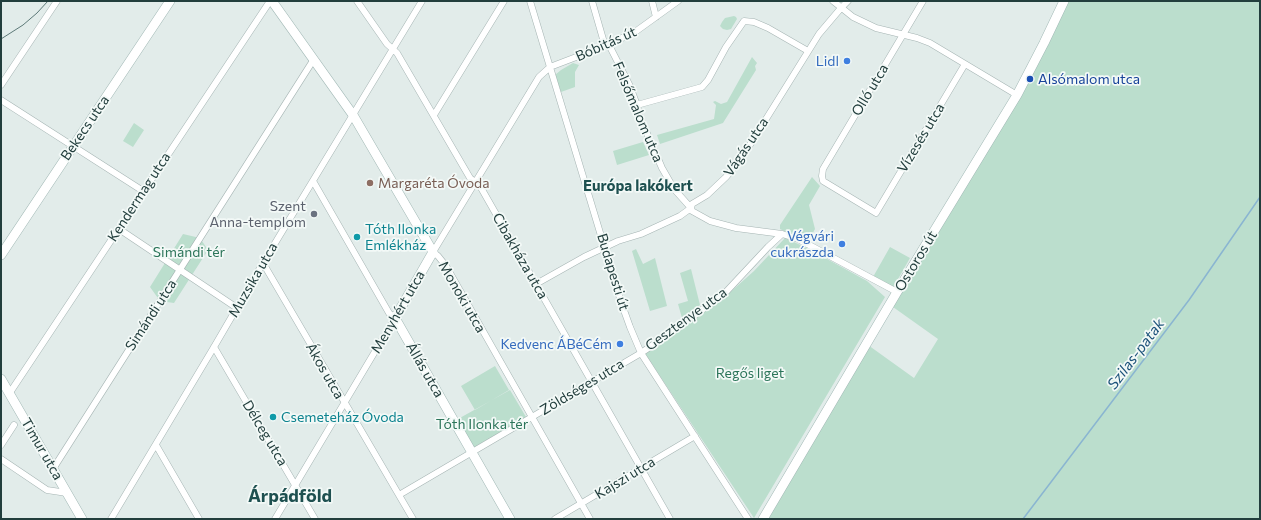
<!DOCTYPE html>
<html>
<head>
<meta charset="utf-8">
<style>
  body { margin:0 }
  #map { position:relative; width:1261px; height:520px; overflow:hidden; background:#e2ecea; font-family:Commissioner,sans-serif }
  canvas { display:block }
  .frame { position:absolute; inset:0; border:2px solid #223e3d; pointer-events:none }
</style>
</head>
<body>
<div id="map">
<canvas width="1261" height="520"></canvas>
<div class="frame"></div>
</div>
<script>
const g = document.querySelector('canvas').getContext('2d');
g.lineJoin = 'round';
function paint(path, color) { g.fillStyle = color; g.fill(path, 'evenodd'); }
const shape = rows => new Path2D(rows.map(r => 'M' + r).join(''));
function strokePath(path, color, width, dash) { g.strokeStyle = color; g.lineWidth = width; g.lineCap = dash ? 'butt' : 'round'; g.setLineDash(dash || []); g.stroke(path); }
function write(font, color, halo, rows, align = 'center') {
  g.font = font + ' Commissioner,sans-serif'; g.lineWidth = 3.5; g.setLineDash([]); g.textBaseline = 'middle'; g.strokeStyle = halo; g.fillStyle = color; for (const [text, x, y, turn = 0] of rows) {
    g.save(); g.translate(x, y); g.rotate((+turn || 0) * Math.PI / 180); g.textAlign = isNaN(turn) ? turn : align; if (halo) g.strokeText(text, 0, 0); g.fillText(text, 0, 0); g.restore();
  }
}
const green = shape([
  [1065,1,1260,1,1260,519,765,519,868,345,914,378,938,339,893,307],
  [734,16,736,17,737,19,731,29,727,30,723,29,720,26,722,22,725,18],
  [752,57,757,63,755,66,756,70,723,123,660,144,657,135,714,119,716,105,713,102,715,101,721,104,727,102],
  [573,63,579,65,575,72,575,87,561,92,555,75,561,70],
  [134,123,144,130,133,147,123,141],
  [643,142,649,155,617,165,613,151],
  [812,177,820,186,809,205,815,229,808,242,780,229,780,225],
  [183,234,200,238,208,250,174,303,160,301,150,287],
  [785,238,807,248,867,281,885,297,754,518,644,352,727,295,754,271],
  [890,247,910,258,893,288,873,277],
  [636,249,643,264,655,258,667,306,650,311,632,251],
  [691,269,700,305,682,318,678,304,688,301,680,273],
  [495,366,509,390,475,410,461,386],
  [510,390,526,417,473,448,458,419]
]);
const stream = shape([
  [1023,519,1189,300,1260,197]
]);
const street = shape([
  [357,1,387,44,397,53,470,178,480,186,670,519],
  [530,1,621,302,630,327,641,353,748,519],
  [592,1,605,46],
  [652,1,656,17],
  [833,1,853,17,876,28,917,38,930,43,1017,95],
  [923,1,823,169,822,176,823,181,876,213,965,64],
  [609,45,629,84,637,105,639,115,662,168,674,189,691,208,692,211,710,221,736,228,782,234,798,239,897,292],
  [1,85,57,1],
  [1,100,143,191],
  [637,105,702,87,708,80,726,47,744,21,754,22,768,28,808,51],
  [434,115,504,1],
  [119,229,237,308],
  [263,263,413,519],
  [536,284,584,257,618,241,641,234,680,216,691,208,692,204,707,195,726,177,743,156,819,34,841,8,848,1],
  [214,347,315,519],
  [9,394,270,1],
  [1,445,14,425],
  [156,445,199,519],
  [1,459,47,490,67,493],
  [53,469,314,59],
  [399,495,641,353,669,334,725,293,768,247,782,234],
  [111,519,214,347,263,263,422,1],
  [275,519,395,318,389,313,313,181],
  [555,519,695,436],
  [590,519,446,266,438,256,433,252,539,77,550,67,605,46,635,32,678,1]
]);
const secondary = shape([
  [272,1,353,115,433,252,395,318,510,519],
  [1,255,170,1],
  [1,379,82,519],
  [763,519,897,292,1017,95,1044,43,1064,1]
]);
const tram = shape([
  [1,39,23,25,37,13,48,1]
]);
const markers = [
  [847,61,4,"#3f7fe0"],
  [1030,79,4,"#1a4fb4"],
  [370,183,4,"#8d6e63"],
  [314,214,4,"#6b7280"],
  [357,237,4,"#0f9aa8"],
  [842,244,4,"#3f7fe0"],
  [620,344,4,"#3f7fe0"],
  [273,417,4,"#0f9aa8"]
];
const streetNames = [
  ["Bóbitás út",606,44,-24],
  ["Olló utca",870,90,-59],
  ["Felsőmalom utca",638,112,67],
  ["Bekecs utca",85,128,-56],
  ["Vízesés utca",921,138,-59],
  ["Vágás utca",746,147,-56],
  ["Kendermag utca",139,197,-57],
  ["Cibakháza utca",520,256,60],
  ["Ostoros út",916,261,-59],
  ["Budapesti út",613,272,73],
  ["Muzsika utca",253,280,-60],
  ["Monoki utca",462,297,60],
  ["Menyhért utca",398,312,-60],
  ["Simándi utca",151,315,-57],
  ["Gesztenye utca",686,319,-36],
  ["Állás utca",425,370,60],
  ["Ákos utca",325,371,60],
  ["Zöldséges utca",582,387,-31],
  ["Délceg utca",265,433,59],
  ["Timur utca",42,449,60],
  ["Kajszi utca",625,478,-31]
];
const shopNames = [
  ["Lidl",839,61],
  ["Végvári",834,236],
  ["cukrászda",834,252],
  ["Kedvenc ÁBéCém",612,344]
];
const transitNames = [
  ["Alsómalom utca",1038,79]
];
const educationNames = [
  ["Margaréta Óvoda",378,183]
];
const worshipNames = [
  ["Szent",306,206],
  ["Anna-templom",306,222]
];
const cultureNames = [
  ["Tóth Ilonka",365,229],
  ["Emlékház",365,245],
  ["Csemeteház Óvoda",281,417]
];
const parkNames = [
  ["Simándi tér",189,252],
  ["Regős liget",750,373],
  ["Tóth Ilonka tér",482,424]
];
const neighbourhoodNames = [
  ["Európa lakókert",638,186]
];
const waterNames = [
  ["Szilas-patak",1136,354,-53]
];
const districtNames = [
  ["Árpádföld",290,496]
];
paint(green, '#bbdecd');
strokePath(stream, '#8ab5d1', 1.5);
strokePath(street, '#a5b4b3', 7);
strokePath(secondary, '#a1b8b5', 10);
strokePath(street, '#fff', 6);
strokePath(secondary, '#fff', 9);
strokePath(tram, '#5d7978', 1);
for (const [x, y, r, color] of markers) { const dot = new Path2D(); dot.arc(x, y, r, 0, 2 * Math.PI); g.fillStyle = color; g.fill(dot); strokePath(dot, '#f3f9f7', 1.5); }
write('14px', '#223e3d', '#f3f9f7', streetNames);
write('14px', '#366cbe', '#f3f9f7', shopNames, 'right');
write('14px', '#164399', '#f3f9f7', transitNames, 'left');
write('14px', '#785e54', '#f3f9f7', educationNames, 'left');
write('14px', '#5b616d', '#f3f9f7', worshipNames, 'right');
write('14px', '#0d838f', '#f3f9f7', cultureNames, 'left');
write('14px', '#2c755a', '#f3f9f7', parkNames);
write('bold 15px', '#1e5050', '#f3f9f7', neighbourhoodNames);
write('italic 15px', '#1c537a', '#f3f9f7', waterNames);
write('bold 18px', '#1e5050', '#f3f9f7', districtNames);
</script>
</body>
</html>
